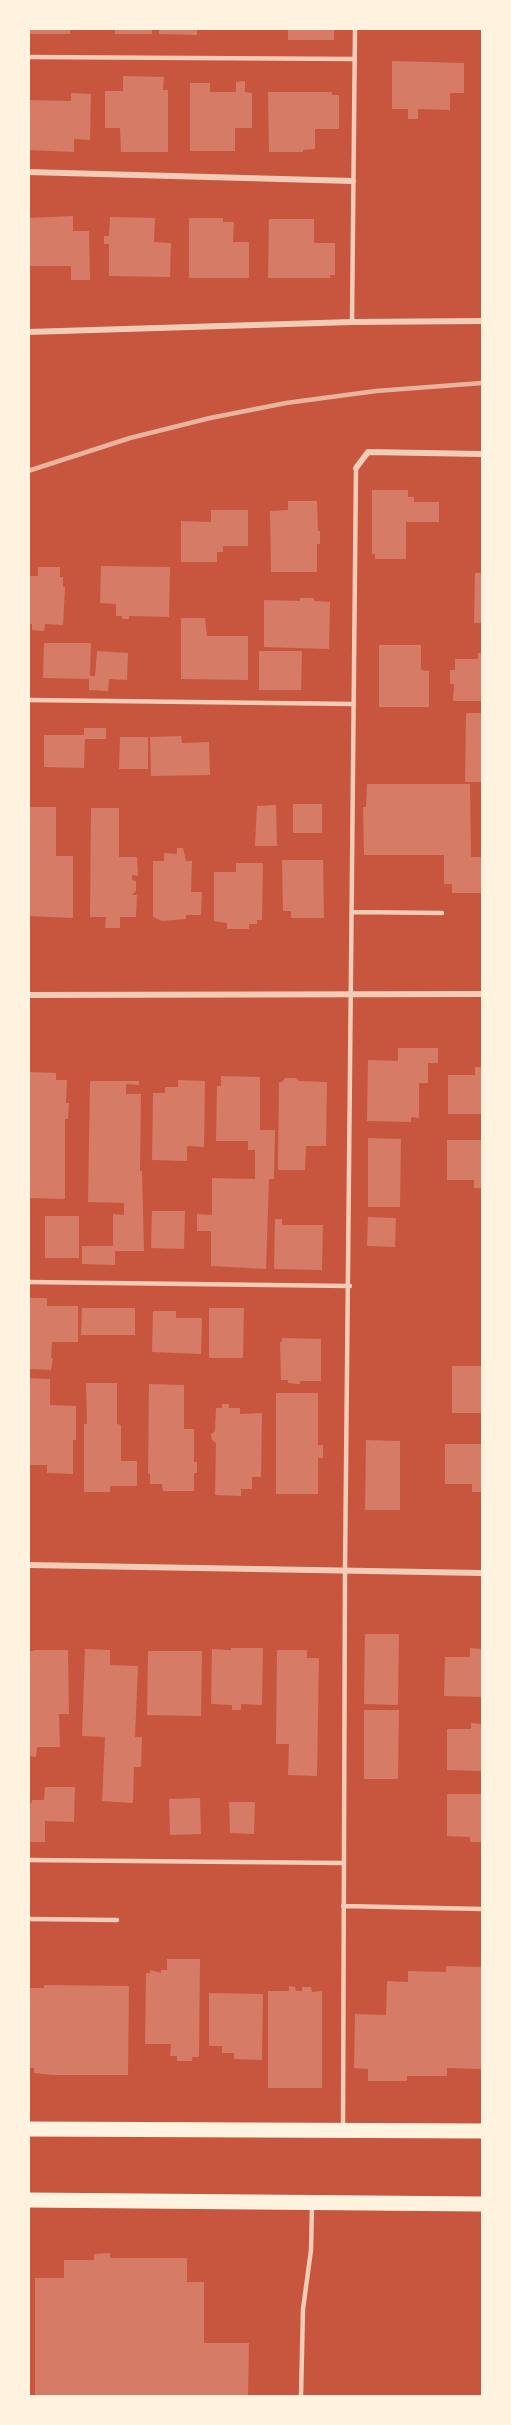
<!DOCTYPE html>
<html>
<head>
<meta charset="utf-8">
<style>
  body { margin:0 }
  #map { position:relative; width:511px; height:2425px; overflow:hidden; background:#c8553d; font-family:"Source Sans 3",sans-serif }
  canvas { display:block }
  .frame { position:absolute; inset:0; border:30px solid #fff3e0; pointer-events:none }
</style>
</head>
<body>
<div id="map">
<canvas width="511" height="2425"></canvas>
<div class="frame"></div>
</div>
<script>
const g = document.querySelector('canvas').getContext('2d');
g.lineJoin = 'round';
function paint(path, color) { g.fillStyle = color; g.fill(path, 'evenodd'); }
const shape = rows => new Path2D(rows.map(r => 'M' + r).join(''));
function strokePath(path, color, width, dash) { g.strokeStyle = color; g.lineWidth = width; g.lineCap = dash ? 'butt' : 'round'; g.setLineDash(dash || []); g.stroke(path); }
const building = shape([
  [28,28,70,28,70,34,28,34],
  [115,28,152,28,152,34,115,34],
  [159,28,197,28,197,35,159,34],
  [288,28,334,28,334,40,288,40],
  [392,61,464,63,464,93,450,93,450,110,418,109,418,119,408,119,408,109,392,109],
  [123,76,164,77,163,90,168,90,168,152,121,152,120,128,105,128,105,91,123,91],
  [245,81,245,92,252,93,252,128,235,128,235,151,190,151,190,83,210,83,210,92,236,92,236,82],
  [268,92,332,92,332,95,339,95,339,129,315,129,315,149,303,150,303,152,269,152],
  [71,93,91,94,90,140,74,139,74,152,28,150,30,100,71,101],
  [73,216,73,231,89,231,90,280,71,280,71,266,29,266,28,218],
  [110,217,155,218,154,242,171,243,170,277,109,276,109,244,104,244,104,236,109,236],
  [189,218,223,218,223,222,234,222,233,242,249,242,249,278,189,278],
  [269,219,314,219,314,243,335,243,335,275,330,275,330,278,268,278],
  [372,490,408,490,408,497,414,497,414,502,439,502,439,522,406,522,406,559,375,559,375,554,372,554],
  [288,501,317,501,318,531,320,531,320,544,317,544,317,572,271,572,270,511,288,510],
  [211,510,248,510,248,546,223,546,223,552,217,552,217,562,181,562,181,521,211,522],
  [101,566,170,567,169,617,129,616,129,619,122,619,122,616,116,616,116,604,100,603],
  [38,567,60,567,60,577,63,577,63,587,65,587,63,625,45,624,44,631,32,630,32,624,28,624,28,576,38,576],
  [475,573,482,573,482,623,474,623],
  [300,598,314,598,314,601,330,602,329,649,264,647,264,600,300,601],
  [181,618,205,618,207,636,248,636,248,680,181,679],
  [44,643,91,643,90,676,95,676,97,651,128,653,127,680,109,679,108,691,89,690,89,679,43,678],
  [379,645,421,645,421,670,429,671,429,707,379,707],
  [259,651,302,651,301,690,259,690],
  [478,653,482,653,482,701,453,701,454,684,450,684,450,670,455,670,455,659,478,659],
  [466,713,482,713,482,782,465,782],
  [84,728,106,728,106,739,85,739,84,768,44,767,44,735,84,735],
  [181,736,182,743,209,742,210,775,151,776,150,737],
  [120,737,148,737,148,769,119,769],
  [367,784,470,784,471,857,482,857,482,893,452,893,452,884,444,884,444,855,364,855,363,807,366,807],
  [293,804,322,804,322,833,293,833],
  [276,805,277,846,255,846,257,806],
  [28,807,56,807,56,856,73,856,73,918,28,916],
  [91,808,119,808,119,857,137,857,138,876,132,875,132,880,136,881,136,891,132,895,137,895,136,917,120,917,120,928,105,928,106,917,90,917],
  [177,848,183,848,186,861,192,861,191,892,202,892,201,915,186,915,186,919,162,921,153,917,153,861,164,861,164,853,177,854],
  [282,860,323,860,324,918,291,918,291,911,283,911],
  [236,863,263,863,262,920,257,920,257,924,249,924,249,929,227,929,227,923,214,921,214,872,236,872],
  [398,1048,438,1048,438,1063,428,1063,428,1083,419,1083,419,1118,411,1117,411,1122,367,1121,368,1060,398,1061],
  [475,1067,482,1067,482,1114,448,1114,448,1075,475,1075],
  [28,1072,56,1073,56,1080,67,1080,66,1103,69,1103,68,1119,65,1119,65,1199,28,1198],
  [221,1076,260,1077,260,1130,275,1130,274,1179,269,1179,266,1269,211,1266,211,1231,197,1231,197,1214,212,1215,212,1178,255,1179,255,1150,248,1150,248,1141,216,1141,217,1086,221,1086],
  [285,1078,295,1078,299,1081,327,1082,326,1146,306,1146,305,1170,278,1170,279,1082,282,1082],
  [178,1080,205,1081,204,1147,187,1146,187,1161,152,1160,153,1093,165,1093,165,1087,178,1087],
  [90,1081,139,1081,139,1085,126,1084,126,1094,141,1094,140,1171,142,1171,144,1251,115,1251,115,1265,82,1264,82,1246,113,1246,113,1214,124,1215,124,1203,88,1202],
  [368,1138,401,1139,400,1207,368,1207],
  [447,1140,482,1140,482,1188,474,1188,474,1180,447,1180],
  [152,1211,185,1211,184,1249,151,1248],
  [45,1216,79,1216,79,1258,45,1258],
  [368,1217,396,1218,395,1247,367,1246],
  [275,1219,282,1219,282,1225,323,1225,322,1270,274,1269],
  [28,1298,47,1298,47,1306,78,1306,78,1342,52,1342,51,1358,53,1358,51,1370,28,1369],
  [82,1308,135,1308,135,1335,81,1335],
  [209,1308,244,1308,243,1358,209,1358],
  [153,1311,176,1311,176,1318,202,1318,201,1354,152,1352],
  [282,1338,321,1339,321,1381,300,1381,300,1384,288,1383,288,1380,281,1380,280,1342,282,1342],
  [452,1366,482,1366,482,1413,452,1413],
  [28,1378,50,1379,50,1405,76,1406,76,1440,73,1440,73,1474,47,1473,47,1465,28,1465],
  [86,1383,117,1383,117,1424,121,1425,121,1461,137,1461,137,1486,110,1486,110,1492,84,1492,84,1424,87,1424],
  [149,1384,184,1385,184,1429,194,1429,194,1462,197,1462,197,1473,194,1473,194,1491,163,1491,162,1484,150,1484,150,1474,148,1474],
  [276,1393,318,1393,318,1445,323,1445,323,1458,318,1458,318,1494,276,1494],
  [222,1404,229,1404,229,1408,240,1408,240,1414,262,1413,261,1477,252,1477,252,1489,241,1489,241,1496,215,1495,216,1443,212,1440,211,1434,215,1431,216,1408,222,1408],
  [366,1440,400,1441,400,1510,365,1510],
  [445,1444,482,1444,482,1492,472,1492,472,1484,445,1484],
  [365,1634,399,1634,398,1705,364,1704],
  [231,1648,263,1648,262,1705,241,1704,241,1710,232,1710,232,1705,211,1704,212,1649,231,1650],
  [470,1648,482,1649,482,1697,444,1696,445,1657,470,1657],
  [85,1649,110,1650,110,1665,138,1666,135,1737,142,1737,141,1767,134,1767,133,1803,102,1801,105,1737,82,1736],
  [35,1650,68,1650,69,1714,59,1714,60,1747,37,1747,36,1757,28,1756,28,1652],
  [277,1650,307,1650,307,1658,319,1658,317,1776,288,1775,289,1744,276,1744],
  [148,1651,202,1651,201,1716,147,1715],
  [364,1710,399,1710,398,1779,364,1779],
  [471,1723,482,1724,482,1771,447,1770,447,1729,471,1729],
  [45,1787,75,1787,74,1822,45,1821,45,1842,28,1842,28,1804,31,1804,32,1800,44,1800],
  [447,1794,482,1794,482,1842,470,1842,470,1837,447,1836],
  [200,1798,201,1834,170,1835,169,1799],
  [229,1802,255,1802,254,1834,230,1833],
  [167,1959,200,1959,199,2057,192,2057,192,2061,177,2061,177,2056,170,2056,171,2044,145,2044,146,1973,150,1973,150,1970,161,1973,161,1970,167,1970],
  [446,1966,482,1967,482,2069,447,2068,447,2076,407,2076,407,2081,368,2081,368,2069,354,2068,355,2014,386,2015,387,1981,408,1982,408,1971,446,1972],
  [44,1985,129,1986,128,2075,52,2075,34,2073,34,2068,28,2068,28,1988,44,1988],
  [289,1986,295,1987,296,1991,302,1991,302,1987,311,1987,312,1992,322,1991,322,2088,268,2088,268,1991,289,1991],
  [209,1993,263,1994,262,2060,234,2059,234,2053,222,2053,222,2046,209,2046],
  [110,2253,110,2258,187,2258,187,2282,204,2282,204,2343,249,2343,248,2396,35,2396,35,2278,64,2278,64,2260,94,2260,94,2254]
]);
const service = shape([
  [28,57,354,59],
  [352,322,355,28],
  [28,700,354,704],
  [352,912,442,913],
  [28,1282,350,1286],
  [28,1860,344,1863],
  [343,1906,482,1909],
  [28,1919,117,1920],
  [343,2127,345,1570,356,468],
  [301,2396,303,2309,311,2250,312,2205]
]);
const minor = shape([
  [28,172,353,181],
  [28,332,352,322,482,321],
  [356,468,368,452,482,454],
  [28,995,482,994],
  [28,1565,482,1573]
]);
const primary = shape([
  [28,2129,482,2131],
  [28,2200,482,2204]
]);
const rail = shape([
  [28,471,130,438,210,418,286,403,376,391,482,383]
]);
paint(building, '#d67c66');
strokePath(service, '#f1ccb7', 4.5);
strokePath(minor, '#f1ccb7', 6);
strokePath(primary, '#fff3e0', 15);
strokePath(rail, '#e9b49f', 4.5);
</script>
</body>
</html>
